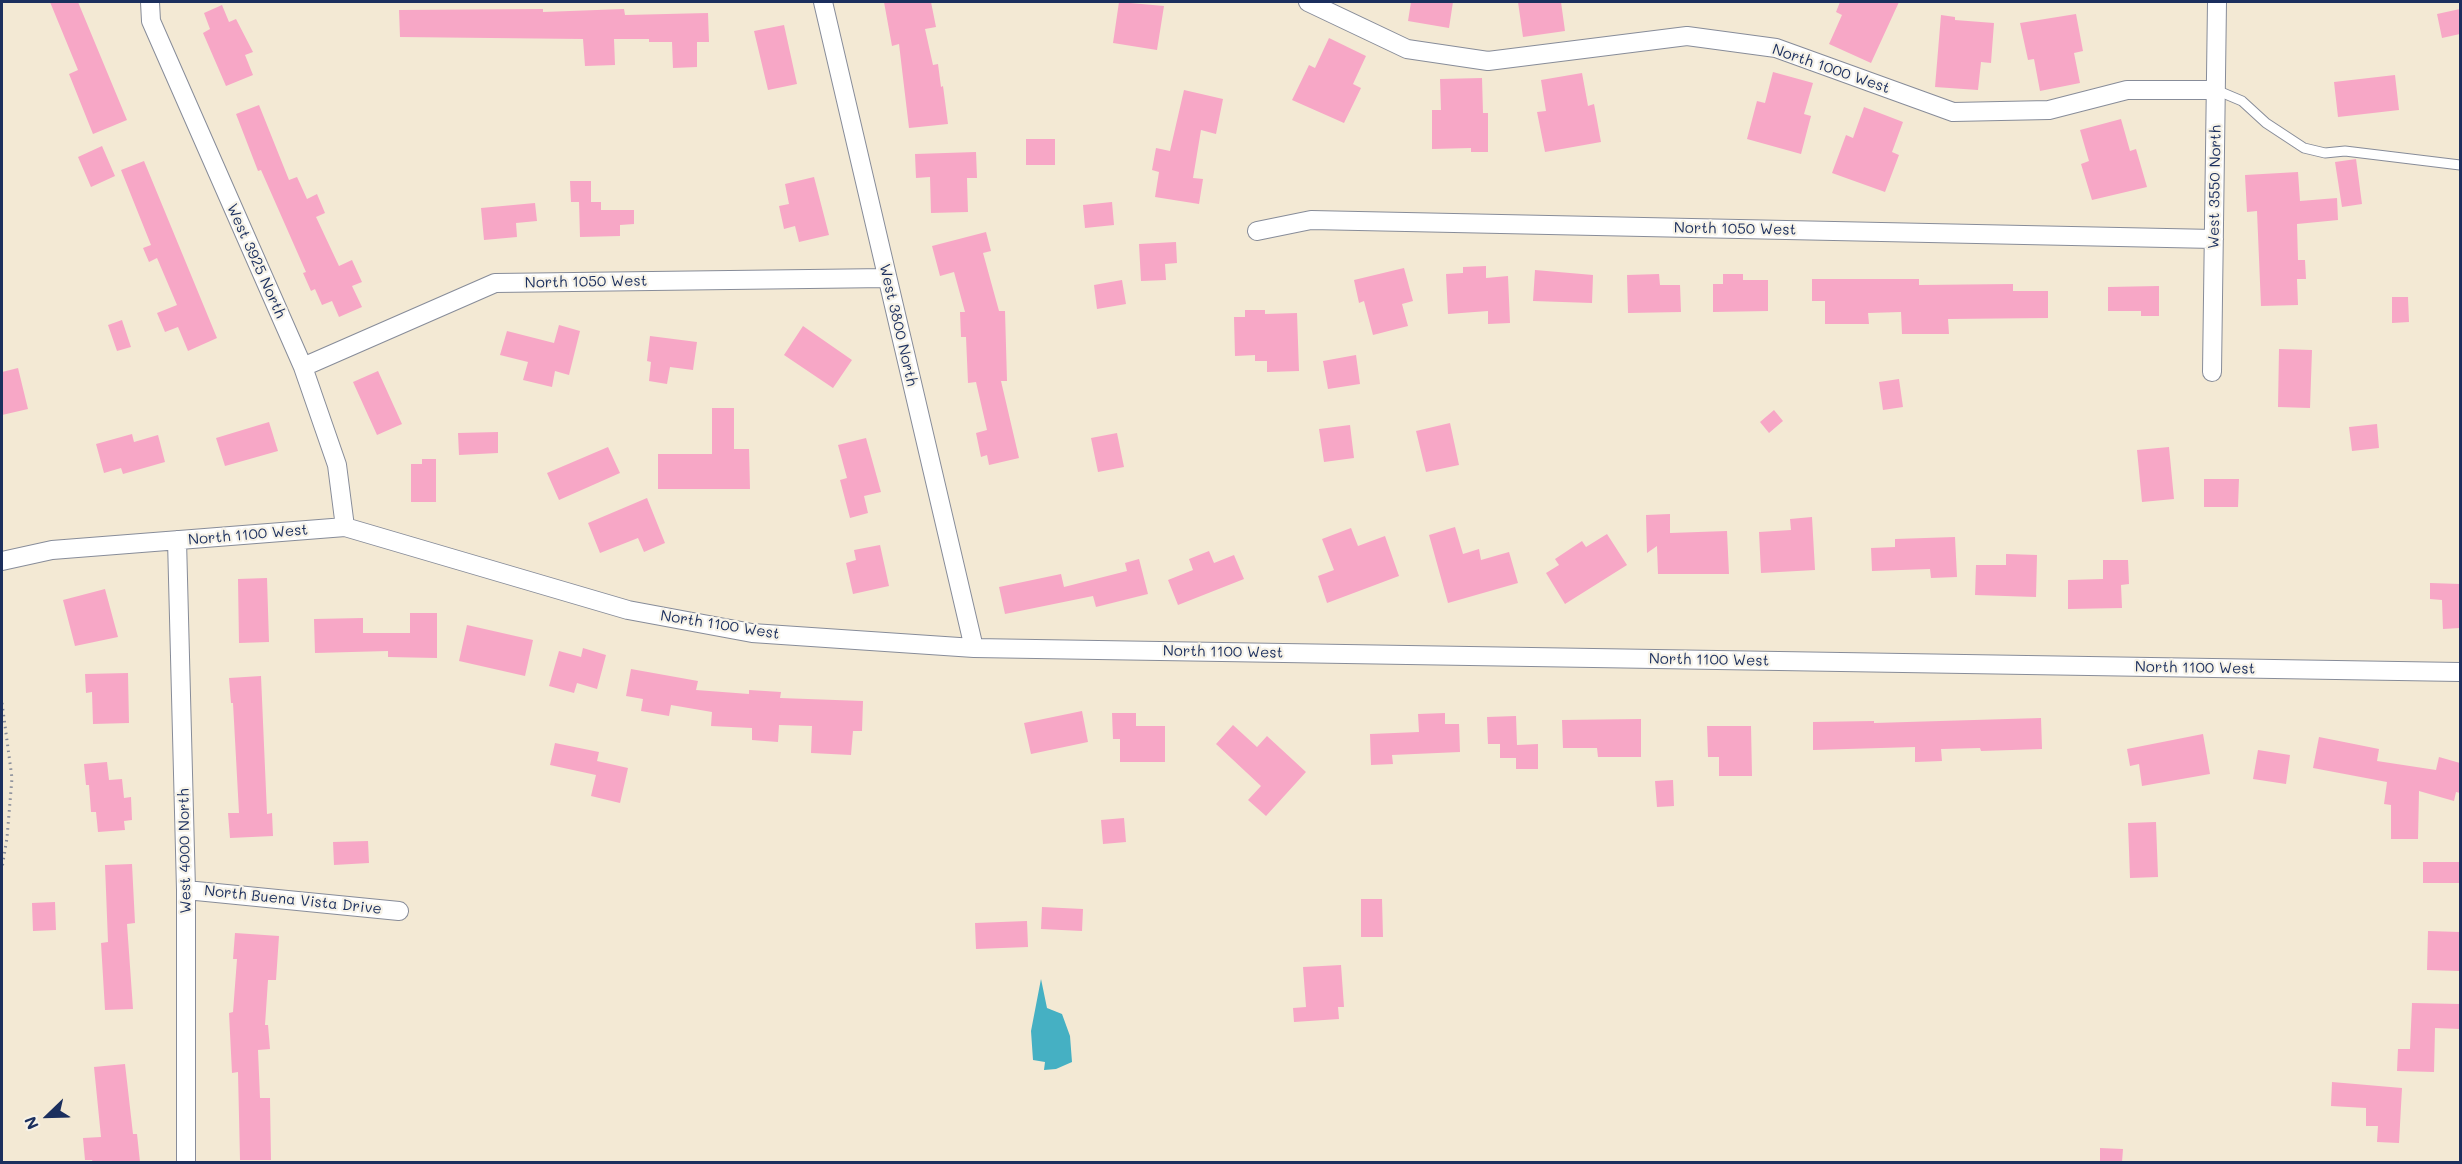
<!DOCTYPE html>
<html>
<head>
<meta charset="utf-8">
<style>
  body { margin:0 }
  #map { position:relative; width:2462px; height:1164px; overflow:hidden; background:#f3e9d4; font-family:Mali,sans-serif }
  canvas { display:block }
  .frame { position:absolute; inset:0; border:3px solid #1b2f5e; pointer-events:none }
  .north { position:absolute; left:18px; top:1086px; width:60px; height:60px; -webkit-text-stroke:4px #f7f3e8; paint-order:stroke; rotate:247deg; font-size:16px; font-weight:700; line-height:24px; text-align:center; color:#1b2f5e }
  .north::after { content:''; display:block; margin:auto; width:21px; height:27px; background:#1b2f5e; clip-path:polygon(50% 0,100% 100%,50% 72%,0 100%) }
</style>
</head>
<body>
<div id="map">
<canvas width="2462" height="1164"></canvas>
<div class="frame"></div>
<div class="north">N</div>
</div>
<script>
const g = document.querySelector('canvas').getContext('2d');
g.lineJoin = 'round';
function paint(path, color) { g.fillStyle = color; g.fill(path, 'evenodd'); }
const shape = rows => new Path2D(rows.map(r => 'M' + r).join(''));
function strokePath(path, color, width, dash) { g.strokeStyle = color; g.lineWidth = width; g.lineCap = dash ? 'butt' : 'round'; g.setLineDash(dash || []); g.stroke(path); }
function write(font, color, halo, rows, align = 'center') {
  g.font = font + ' Mali,sans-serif'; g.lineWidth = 4.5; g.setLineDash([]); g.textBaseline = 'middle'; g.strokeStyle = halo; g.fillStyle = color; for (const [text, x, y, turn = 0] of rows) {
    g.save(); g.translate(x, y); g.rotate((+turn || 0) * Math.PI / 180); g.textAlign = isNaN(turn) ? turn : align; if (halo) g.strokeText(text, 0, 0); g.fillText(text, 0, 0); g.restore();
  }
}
const water = shape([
  [1041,979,1047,1008,1062,1014,1070,1036,1072,1062,1056,1069,1044,1070,1045,1062,1033,1060,1031,1031]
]);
const building = shape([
  [50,2,78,2,127,120,93,134,69,74,78,70],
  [884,2,931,2,936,27,925,29,933,65,938,64,941,87,943,86,948,124,909,128,899,44,892,46],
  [1119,2,1164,6,1157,50,1113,43],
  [1411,2,1453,2,1449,28,1408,21],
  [1518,2,1561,2,1565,31,1523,37],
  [1840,2,1899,2,1871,63,1829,44,1842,15,1836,12],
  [222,5,229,22,236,19,253,52,245,55,253,75,226,86,203,33,210,29,204,13],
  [543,9,543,12,624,9,625,15,708,13,709,42,697,42,697,67,673,68,672,42,649,42,649,39,614,39,615,65,585,66,583,39,400,37,399,10],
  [2460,9,2460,34,2442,38,2437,14],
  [2076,14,2083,51,2074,53,2080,83,2040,91,2034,59,2028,60,2020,23],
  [1941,15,1955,17,1955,20,1994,23,1991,63,1981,62,1978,90,1935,87],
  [784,25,797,84,768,90,754,31],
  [1329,38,1366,56,1353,84,1361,88,1344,123,1292,100,1309,65,1315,68],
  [1773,72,1813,83,1804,114,1811,116,1801,154,1747,139,1757,101,1765,103],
  [1582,73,1588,106,1594,104,1601,142,1545,152,1537,112,1546,111,1541,80],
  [2395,75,2399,110,2338,117,2334,82],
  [1482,78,1483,113,1488,113,1488,152,1471,152,1471,148,1432,149,1432,110,1441,110,1440,79],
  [1184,90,1223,99,1216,134,1201,130,1193,178,1203,179,1199,204,1155,197,1159,172,1152,170,1156,148,1170,151],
  [259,105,289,180,297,177,307,199,317,194,325,213,316,217,339,266,352,260,362,282,352,286,362,307,339,317,332,301,322,305,315,289,311,291,303,273,306,272,261,170,258,171,236,114],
  [1864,107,1903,122,1892,152,1899,155,1885,192,1832,173,1846,135,1853,138],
  [2121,119,2130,151,2136,149,2147,187,2092,200,2081,164,2089,161,2080,130],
  [1026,139,1055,139,1055,165,1026,165],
  [102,146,115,176,91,187,78,157],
  [976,152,977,178,967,178,968,212,931,213,930,177,916,178,915,154],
  [2356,159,2362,204,2342,207,2335,162],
  [144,161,217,338,188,351,178,327,165,332,157,313,177,305,157,258,149,262,143,248,151,245,121,170],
  [2298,172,2300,201,2337,198,2338,220,2297,224,2298,260,2305,260,2306,279,2297,279,2298,305,2261,306,2257,211,2247,212,2245,175],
  [814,177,829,235,799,242,795,226,784,229,779,206,789,204,785,184],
  [570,181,591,181,591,202,601,202,601,210,634,210,634,224,620,225,620,236,580,237,579,202,571,202],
  [1112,202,1114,225,1085,228,1083,205],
  [535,203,537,221,516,223,517,237,484,240,481,208],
  [986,232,991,251,983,253,999,311,1005,311,1007,381,1001,381,1019,458,989,465,987,455,981,457,976,433,987,430,976,382,968,383,966,337,961,337,960,312,965,312,954,272,940,276,932,246],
  [1176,242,1177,263,1165,264,1166,280,1141,281,1139,244],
  [1486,266,1486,278,1508,276,1510,323,1488,324,1488,311,1448,314,1446,274,1463,273,1463,267],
  [1404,268,1413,301,1402,304,1408,326,1373,335,1364,301,1359,303,1354,280],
  [1535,270,1593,275,1592,303,1533,301],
  [1659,274,1660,285,1680,285,1681,312,1628,313,1627,275],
  [1723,274,1743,274,1743,280,1768,280,1768,311,1713,312,1713,284,1723,284],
  [1812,279,1919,279,1919,285,2013,284,2013,291,2048,291,2048,318,1948,319,1949,334,1902,334,1901,312,1868,313,1869,324,1825,324,1825,301,1812,301],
  [1122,280,1126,304,1097,309,1094,285],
  [2159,286,2159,316,2141,316,2141,311,2108,311,2108,287],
  [2392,297,2408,297,2409,322,2392,323],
  [1245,310,1265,310,1265,314,1297,313,1299,371,1267,372,1267,361,1255,361,1255,355,1235,356,1234,317,1245,317],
  [122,320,131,347,117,351,108,325],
  [559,325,580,331,569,375,555,371,552,387,523,380,528,362,500,355,507,331,554,343],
  [803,326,852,360,833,388,784,355],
  [650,336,697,342,693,370,670,367,667,384,649,381,651,362,647,361],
  [2279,349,2312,350,2310,408,2278,407],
  [1356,355,1360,384,1328,389,1323,361],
  [18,368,28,409,2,415,2,372],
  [378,371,402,424,377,435,353,382],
  [1899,379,1903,407,1883,410,1879,382],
  [712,408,734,408,734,449,749,449,750,489,658,489,658,454,712,454],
  [1774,410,1783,421,1769,433,1760,422],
  [269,422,278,451,225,466,216,438],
  [1450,423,1459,465,1426,472,1416,431],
  [2377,424,2379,448,2352,451,2349,427],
  [1350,425,1354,458,1324,462,1319,429],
  [498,432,498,453,459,455,458,433],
  [1117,433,1124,467,1098,472,1091,438],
  [132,434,134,442,158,435,165,462,123,474,121,468,104,473,96,444],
  [866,438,881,492,864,496,868,513,850,518,840,480,847,478,838,445],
  [608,447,620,473,559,500,547,473],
  [2169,447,2174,499,2142,502,2137,450],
  [422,459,436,459,436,502,411,502,411,464,422,464],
  [2204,479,2239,479,2238,507,2204,507],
  [647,498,665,543,644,552,638,538,600,553,588,523],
  [1670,514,1670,533,1727,531,1729,574,1658,574,1657,546,1647,553,1646,515],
  [1812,517,1815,570,1761,573,1759,532,1791,530,1790,519],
  [1455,527,1463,554,1479,549,1481,560,1509,552,1518,583,1448,603,1429,535],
  [1351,528,1358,546,1385,536,1399,576,1327,603,1318,576,1334,570,1322,539],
  [1607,534,1627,565,1565,604,1546,573,1559,565,1555,559,1582,541,1586,547],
  [1955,537,1957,577,1931,578,1930,569,1872,571,1871,548,1895,547,1895,539],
  [880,545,889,586,853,594,846,563,856,560,854,550],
  [1209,551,1214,563,1234,555,1244,579,1178,605,1168,580,1193,570,1189,559],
  [2006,554,2037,555,2036,597,1975,595,1976,565,2006,565],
  [1139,559,1148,594,1096,607,1093,596,1005,614,999,587,1061,574,1064,587,1127,571,1125,563],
  [2103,560,2128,560,2129,584,2121,585,2122,608,2068,609,2068,580,2103,579],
  [267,578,269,642,239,643,238,579],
  [2430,583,2460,584,2460,628,2443,629,2442,600,2430,599],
  [105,589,118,637,75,646,63,600],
  [410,613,437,613,437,658,388,657,388,651,315,653,314,619,363,618,363,633,410,633],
  [467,625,533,640,525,676,459,661],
  [583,648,606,655,597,689,577,683,574,693,549,686,559,651,581,657],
  [631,669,698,681,696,690,749,694,749,690,781,692,780,698,863,701,862,731,853,731,851,755,811,753,812,726,779,725,778,742,752,740,752,728,711,726,712,712,671,705,669,716,641,711,643,699,626,696],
  [128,673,129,723,93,724,92,692,86,693,85,674],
  [261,676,267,814,272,813,273,836,230,838,228,813,239,813,233,703,231,703,229,678],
  [1082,711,1088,742,1031,754,1024,723],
  [1112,713,1136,713,1136,726,1165,726,1165,762,1120,762,1120,739,1113,739],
  [1445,713,1445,724,1459,724,1460,752,1392,755,1393,764,1371,765,1370,734,1419,732,1418,714],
  [1516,716,1517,745,1538,744,1538,769,1516,769,1516,758,1500,758,1500,744,1488,744,1487,717],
  [2041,718,2042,749,1981,751,1980,748,1941,749,1942,761,1915,762,1915,747,1813,750,1813,722,1874,721,1874,723],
  [1641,719,1641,757,1598,757,1597,748,1563,748,1562,720],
  [1233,725,1257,747,1267,736,1306,772,1266,816,1248,800,1261,786,1216,744],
  [1707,726,1751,726,1752,776,1719,776,1719,757,1708,757],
  [2203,734,2210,774,2142,786,2139,764,2130,766,2127,749],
  [2319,737,2379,749,2377,761,2436,770,2439,757,2460,763,2460,793,2456,792,2454,801,2419,791,2418,839,2391,839,2391,805,2384,804,2387,782,2313,768],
  [555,743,599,752,597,761,628,768,620,803,591,796,596,775,550,765],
  [2258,750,2290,755,2286,784,2253,779],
  [107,762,109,780,122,779,124,798,131,797,132,820,124,821,125,830,98,832,96,812,91,812,89,785,86,785,84,764],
  [1673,780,1674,806,1657,807,1655,781],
  [1124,818,1126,842,1103,844,1101,820],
  [2156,822,2158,877,2130,878,2128,823],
  [368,841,369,863,334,865,333,842],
  [2423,862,2460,862,2460,883,2423,883],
  [132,864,135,923,127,924,133,1009,105,1010,101,943,108,942,105,865],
  [1361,899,1382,899,1383,937,1361,937],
  [55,902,56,930,33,931,32,903],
  [1042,907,1083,909,1082,931,1041,929],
  [1027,921,1028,947,976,949,975,923],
  [2428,931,2460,932,2460,971,2427,970],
  [235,933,279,936,276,980,268,980,265,1025,268,1025,270,1049,258,1050,260,1098,270,1098,271,1160,240,1160,238,1072,232,1073,229,1013,233,1012,237,959,233,959],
  [1341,965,1344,1007,1338,1007,1339,1019,1294,1022,1293,1008,1306,1007,1303,967],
  [2412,1003,2460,1004,2460,1029,2435,1028,2434,1072,2397,1071,2398,1049,2410,1049],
  [125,1064,133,1134,137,1134,140,1162,93,1162,92,1160,85,1160,83,1138,101,1137,94,1067],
  [2332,1082,2402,1088,2399,1143,2377,1142,2378,1126,2366,1126,2366,1108,2331,1106],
  [2100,1148,2123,1149,2122,1162,2100,1162]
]);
const path = shape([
  [2,703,12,778,7,838,2,868]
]);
const lane = shape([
  [2216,90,2242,101,2266,123,2304,148,2325,153,2345,151,2460,165]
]);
const street = shape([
  [150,2,151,21,303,367,337,465,345,527],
  [823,2,974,648],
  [1308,2,1407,49,1488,61,1687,36,1776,48,1953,112,2049,110,2127,90,2216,90],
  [1257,231,1311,220,2214,239],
  [303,367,495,283,887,278],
  [2212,372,2217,2],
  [177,540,186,890,186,1162],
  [2,561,52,550,345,527,628,610,752,633,974,648,2460,672],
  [186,890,399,911]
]);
const streetNames = [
  ["North 1000 West",1831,69,19],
  ["West 3550 North",2215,187,-89],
  ["North 1050 West",1735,229,1],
  ["West 3925 North",256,261,66],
  ["North 1050 West",586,282,-1],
  ["West 3800 North",898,325,77],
  ["North 1100 West",248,535,-5],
  ["North 1100 West",720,625,9],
  ["North 1100 West",1223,652,1],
  ["North 1100 West",1709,660,1],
  ["North 1100 West",2195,668,1],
  ["West 4000 North",185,851,-91],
  ["North Buena Vista Drive",293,900,6]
];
paint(water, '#45b0c3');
paint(building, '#f7a7c6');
strokePath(lane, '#878c99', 11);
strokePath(street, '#878c99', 20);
strokePath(path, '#878c99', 3, [1.5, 4.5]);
strokePath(lane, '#fff', 9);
strokePath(street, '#fff', 18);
write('15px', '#1b2f5e', '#f7f3e8', streetNames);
</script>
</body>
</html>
